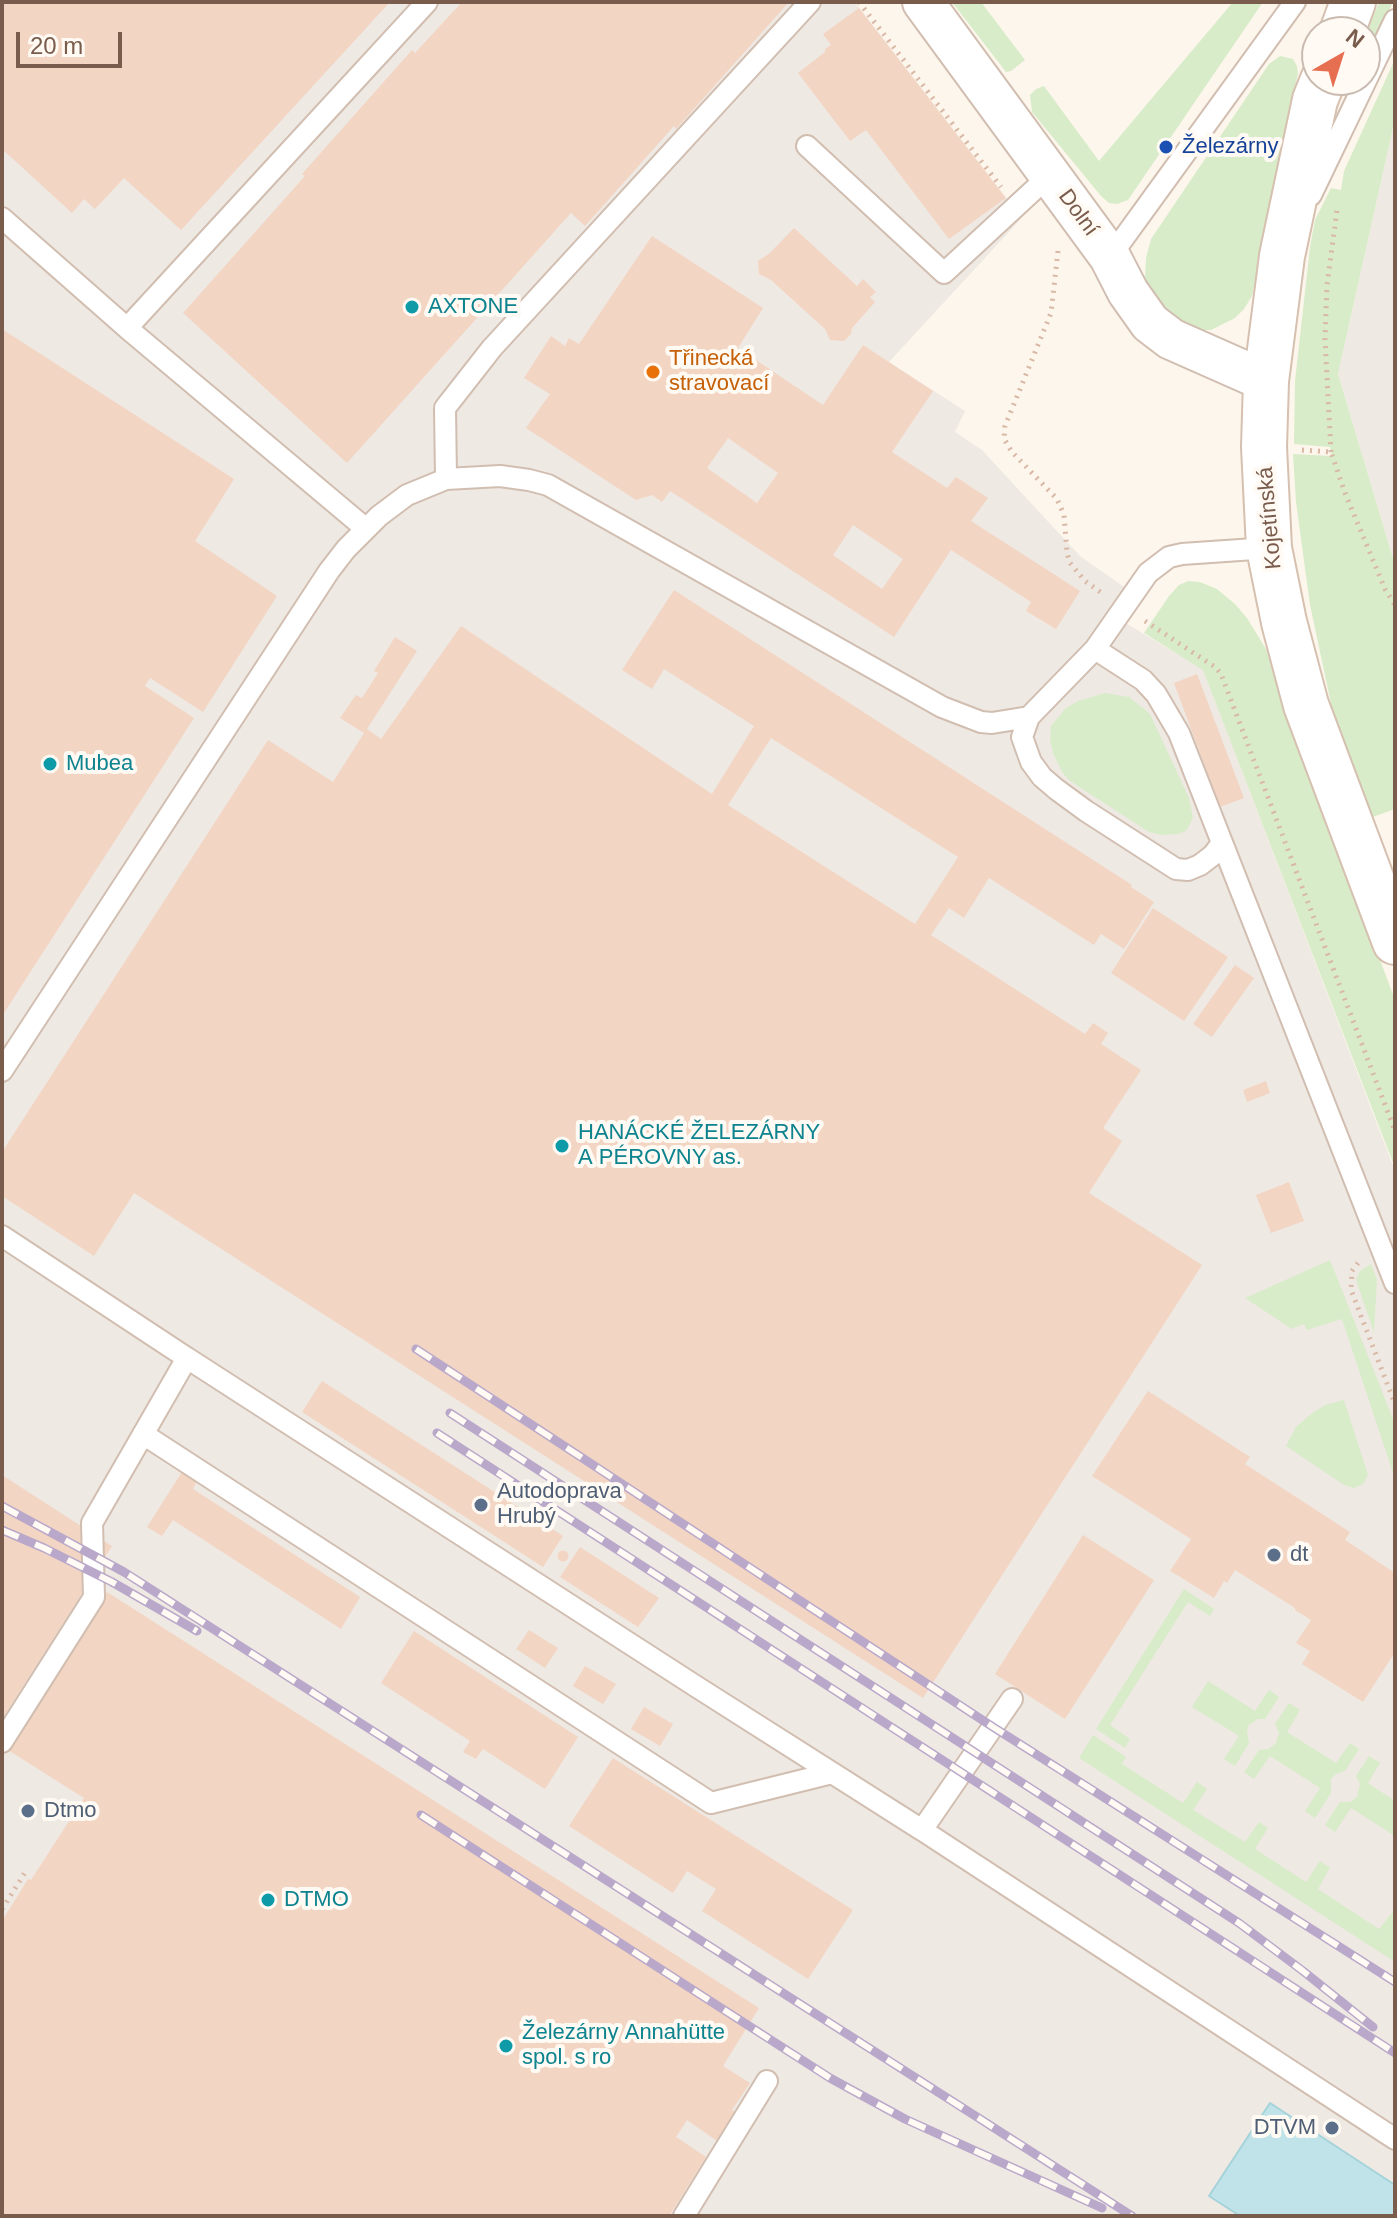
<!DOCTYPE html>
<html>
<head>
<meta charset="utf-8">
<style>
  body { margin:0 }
  #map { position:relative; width:1397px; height:2218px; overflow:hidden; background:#fdf6ec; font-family:Arial,sans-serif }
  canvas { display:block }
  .frame { position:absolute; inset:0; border:4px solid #7a5c4d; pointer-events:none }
  .north { position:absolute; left:1301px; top:16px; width:80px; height:80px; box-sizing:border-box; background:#fffaf3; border:2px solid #cabbb1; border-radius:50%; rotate:39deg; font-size:22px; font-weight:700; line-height:32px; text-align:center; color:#7a5c4d }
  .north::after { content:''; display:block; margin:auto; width:28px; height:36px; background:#e76f51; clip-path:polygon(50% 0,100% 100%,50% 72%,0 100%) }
  .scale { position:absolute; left:16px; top:32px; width:106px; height:36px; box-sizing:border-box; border:4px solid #7a5c4d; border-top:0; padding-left:10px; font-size:24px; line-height:28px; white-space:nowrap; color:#7a5c4d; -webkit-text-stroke:6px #fffaf3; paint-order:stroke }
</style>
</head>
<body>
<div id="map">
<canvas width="1397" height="2218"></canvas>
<div class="frame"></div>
<div class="north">N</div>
<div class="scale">20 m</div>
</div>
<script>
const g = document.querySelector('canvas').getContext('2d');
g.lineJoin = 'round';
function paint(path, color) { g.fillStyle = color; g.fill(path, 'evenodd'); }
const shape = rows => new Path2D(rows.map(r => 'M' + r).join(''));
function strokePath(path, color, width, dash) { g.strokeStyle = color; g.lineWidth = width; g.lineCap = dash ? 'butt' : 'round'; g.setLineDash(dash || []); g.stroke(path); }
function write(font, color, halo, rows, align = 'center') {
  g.font = font + ' Arial,sans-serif'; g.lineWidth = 8; g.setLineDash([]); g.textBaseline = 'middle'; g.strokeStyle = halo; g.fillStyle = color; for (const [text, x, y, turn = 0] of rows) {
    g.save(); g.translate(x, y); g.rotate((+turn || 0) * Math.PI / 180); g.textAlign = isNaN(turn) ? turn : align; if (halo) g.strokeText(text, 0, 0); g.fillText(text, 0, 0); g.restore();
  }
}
const industrial = shape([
  [2,2,855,2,1006,198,1016,207,1020,220,889,362,965,411,955,432,982,450,1080,556,1137,596,1122,621,1203,669,1395,1171,1395,2216,2,2216],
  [1395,119,1395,565,1338,374]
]);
const green = shape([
  [952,2,981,2,1025,60,1011,71,1006,72],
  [1233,2,1263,2,1128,200,1117,204,1109,203,1101,196,1032,112,1030,95,1036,89,1044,86,1099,161],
  [1379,2,1393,2,1365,62,1365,37],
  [1280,56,1293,59,1297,66,1298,73,1252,296,1244,309,1235,318,1211,330,1197,330,1178,323,1152,296,1145,278,1146,258,1151,239,1269,64],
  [1395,59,1395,119,1338,374,1395,565,1395,809,1370,818,1333,713,1310,605,1296,502,1293,454,1331,456,1330,447,1294,444,1295,381,1310,247,1315,220,1331,188,1341,190,1344,171],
  [1188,581,1200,582,1217,589,1235,604,1247,618,1266,649,1289,717,1395,1000,1395,1168,1203,670,1144,633,1169,596,1179,585],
  [1105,693,1129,697,1150,714,1189,798,1193,818,1186,831,1179,834,1162,835,1149,832,1070,781,1062,772,1053,753,1050,739,1051,726,1066,708,1078,701],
  [1330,1260,1395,1424,1395,1479,1342,1319,1307,1330,1304,1324,1292,1329,1245,1298],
  [1371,1264,1377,1280,1374,1333,1356,1280,1360,1271],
  [1344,1400,1368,1475,1363,1484,1354,1488,1344,1485,1286,1446,1296,1427,1311,1414,1325,1405],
  [1184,1589,1214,1609,1210,1616,1188,1602,1110,1725,1130,1739,1125,1748,1096,1729],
  [1208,1681,1255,1711,1269,1690,1279,1697,1265,1719,1258,1719,1249,1725,1247,1731,1249,1743,1235,1766,1224,1759,1239,1736,1192,1707],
  [1289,1703,1300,1710,1287,1732,1336,1763,1350,1743,1359,1749,1345,1771,1336,1774,1331,1779,1331,1793,1315,1818,1305,1811,1320,1788,1270,1756,1254,1779,1244,1772,1259,1750,1268,1749,1276,1743,1279,1733,1275,1724],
  [1093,1735,1126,1757,1122,1764,1183,1803,1197,1782,1207,1789,1193,1810,1245,1842,1259,1822,1268,1828,1255,1849,1306,1882,1320,1861,1330,1868,1318,1889,1379,1929,1395,1909,1395,1962,1079,1758],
  [1369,1756,1380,1763,1368,1783,1395,1801,1395,1836,1351,1808,1335,1832,1325,1825,1340,1802,1350,1802,1357,1797,1360,1784,1356,1776]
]);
const water = shape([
  [1270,2103,1395,2185,1395,2216,1240,2216,1209,2196,1270,2103]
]);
const building = shape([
  [2,2,390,2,181,230,124,178,95,209,84,199,72,213,2,149],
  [462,2,789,2,676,129,674,126,585,226,571,213,347,463,183,313,305,176,302,174,412,50,415,53],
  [859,8,1006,198,949,239,866,130,850,141,798,73,825,52,825,49,831,45,823,34],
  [794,228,857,286,863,279,876,292,870,297,875,302,852,328,851,334,844,341,830,340,825,329,771,280,759,274,758,261,770,253],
  [652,236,763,308,738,348,823,405,863,345,933,391,892,452,947,488,956,477,988,498,971,521,1080,591,1056,629,1026,611,1031,602,951,550,894,637,670,491,662,502,652,495,636,500,526,428,550,394,524,378,551,336,565,346,569,338,579,344],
  [728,438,778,473,757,503,707,468],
  [853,525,903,559,882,589,833,555],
  [2,329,234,479,195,541,277,596,203,712,150,678,145,686,194,718,2,1016],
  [674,590,1132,885,1131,887,1154,902,1124,949,1101,934,1094,945,989,878,964,918,949,908,931,935,1085,1034,1093,1023,1108,1033,1101,1044,1141,1070,1103,1128,1122,1141,1089,1193,1202,1265,923,1698,134,1193,94,1256,2,1196,2,1152,268,740,333,782,364,733,340,718,356,695,362,698,378,673,374,671,395,637,417,651,367,729,381,739,461,626,712,794,754,726,664,669,652,689,622,670],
  [771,738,958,857,915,924,728,805],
  [1197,674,1244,798,1220,807,1174,683],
  [1153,908,1228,957,1184,1021,1111,973],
  [1235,965,1254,978,1212,1037,1193,1024],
  [1266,1081,1270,1093,1247,1102,1243,1090],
  [1289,1182,1304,1221,1271,1233,1256,1195],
  [322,1381,563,1536,543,1567,302,1412],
  [1148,1391,1250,1457,1245,1464,1350,1532,1345,1540,1395,1573,1395,1652,1363,1702,1302,1664,1310,1651,1296,1643,1311,1620,1295,1610,1295,1608,1235,1570,1227,1583,1224,1581,1214,1598,1177,1575,1170,1571,1191,1539,1092,1476],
  [182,1472,197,1481,193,1489,360,1597,341,1629,173,1520,162,1536,147,1527],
  [2,1475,112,1546,2,1719],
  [1083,1535,1154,1580,1065,1719,995,1674],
  [580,1547,659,1598,638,1627,560,1577],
  '557.5 1556a5.5 5.5 0 1 1 11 0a5.5 5.5 0 1 1-11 0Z',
  [107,1592,759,2008,723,2066,750,2083,732,2110,735,2112,717,2141,687,2120,676,2137,706,2157,669,2216,2,2216,2,1921,28,1879,31,1880,84,1798,8,1750],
  [529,1630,558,1648,545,1668,516,1649],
  [414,1631,578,1737,545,1789,483,1749,476,1759,463,1752,470,1741,381,1683],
  [585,1666,616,1684,603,1704,573,1686],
  [644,1707,673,1724,660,1746,631,1729],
  [613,1758,853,1910,808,1979,702,1911,716,1889,687,1871,673,1893,569,1826]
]);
const path = shape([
  [859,2,1001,187],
  [1058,251,1051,313,1005,426,1004,439,1012,452,1057,499,1064,515,1067,553,1070,563,1085,581,1103,594],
  [1302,450,1331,452,1345,493,1385,589,1395,605],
  [1331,452,1325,339,1327,285,1337,210],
  [1145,621,1215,667,1221,674,1395,1131],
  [1358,1263,1352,1271,1351,1290,1395,1404],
  [2,1909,26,1871]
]);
const lane = shape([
  [807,146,944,273,1050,175],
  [1311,195,1395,20],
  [2,218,127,328,365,528],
  [1110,257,1295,2],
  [127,328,427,2],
  [446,479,445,408,492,348,810,2],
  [1269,548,1182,554,1169,557,1148,573,1095,649,1143,680,1156,694,1179,733,1395,1283],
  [1095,649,1029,717,1022,737,1031,762,1042,777,1056,789,1086,811,1176,869,1188,870,1200,865,1213,855,1222,843],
  [2,1071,329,571,346,549,379,516,407,495,446,479,500,476,529,480,548,485,942,707,981,722,992,723,1029,717],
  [2,1236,187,1358,92,1523,94,1597,2,1742],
  [187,1358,697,1687,922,1830],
  [143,1434,711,1803,832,1773],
  [1012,1699,922,1830,1395,2139],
  [684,2216,767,2081]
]);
const street = shape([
  [923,2,1110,257,1128,292,1150,323,1171,339,1266,381]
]);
const secondary = shape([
  [1342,32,1353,2],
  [1323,80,1315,100,1282,256,1266,381,1264,447,1269,548,1284,622,1306,705,1395,942]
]);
const rail = shape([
  [416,1349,993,1727,1395,1982],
  [450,1413,1239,1923,1303,1971,1373,2027],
  [437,1433,1395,2053],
  [2,1506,124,1572,1132,2216],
  [2,1530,44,1548,112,1582,197,1631],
  [421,1815,830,2078,905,2119,1102,2208]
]);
const markers = [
  [1166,147,8,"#1a4fb4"],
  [412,307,8,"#0f9aa8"],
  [653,372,8,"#e8710a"],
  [50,764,8,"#0f9aa8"],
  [562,1146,8,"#0f9aa8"],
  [481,1505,8,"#5c6f8a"],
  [1274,1555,8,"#5c6f8a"],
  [28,1811,8,"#5c6f8a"],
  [268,1900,8,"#0f9aa8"],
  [506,2046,8,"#0f9aa8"],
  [1332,2128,8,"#5c6f8a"]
];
const transitNames = [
  ["Železárny",1182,147]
];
const streetNames = [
  ["Dolní",1078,213,54],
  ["Kojetínská",1270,518,-95]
];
const cultureNames = [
  ["AXTONE",428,307],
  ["Mubea",66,764],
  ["HANÁCKÉ ŽELEZÁRNY",578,1133],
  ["A PÉROVNY as.",578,1158],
  ["DTMO",284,1900],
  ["Železárny Annahütte",522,2033],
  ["spol. s ro",522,2058]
];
const foodNames = [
  ["Třinecká",669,359],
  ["stravovací",669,384]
];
const serviceNames = [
  ["Autodoprava",497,1492],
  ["Hrubý",497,1517],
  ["dt",1290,1555],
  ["Dtmo",44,1811],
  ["DTVM",1316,2128,"right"]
];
paint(industrial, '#efe9e4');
paint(green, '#d8ecc9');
paint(water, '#bfe3e8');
strokePath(water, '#a5d3da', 2);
paint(building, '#f3d5c3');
strokePath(lane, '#d1beb0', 24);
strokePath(street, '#d1beb0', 44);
strokePath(secondary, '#d6c0b0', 48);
strokePath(path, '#d9b8a5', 5, [2, 6]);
strokePath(lane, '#fff', 20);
strokePath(street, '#fff', 40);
strokePath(secondary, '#fff', 44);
strokePath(rail, '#b9a8c9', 9);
strokePath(rail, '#fffaf3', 6, [18]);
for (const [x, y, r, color] of markers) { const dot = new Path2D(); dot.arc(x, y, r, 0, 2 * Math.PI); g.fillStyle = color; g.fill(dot); strokePath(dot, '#fffaf3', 3); }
write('22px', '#164399', '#fffaf3', transitNames, 'left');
write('22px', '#7a5c4d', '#fffaf3', streetNames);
write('22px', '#0d838f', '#fffaf3', cultureNames, 'left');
write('22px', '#c56008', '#fffaf3', foodNames, 'left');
write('22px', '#4e5e75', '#fffaf3', serviceNames, 'left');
</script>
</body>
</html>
